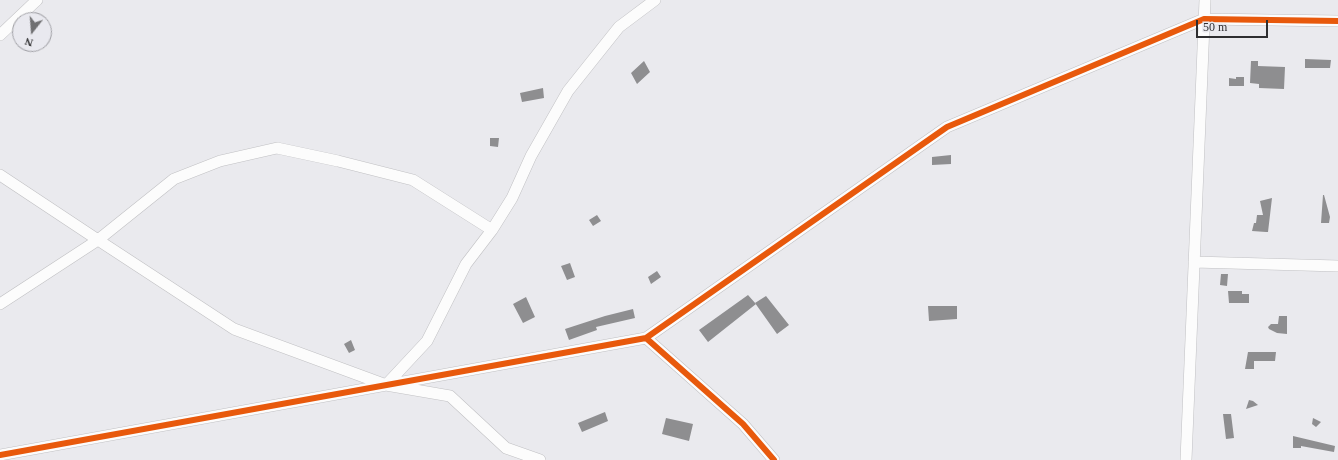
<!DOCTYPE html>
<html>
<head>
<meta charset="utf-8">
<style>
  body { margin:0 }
  #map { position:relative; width:1338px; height:460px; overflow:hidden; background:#eaeaee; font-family:"Times New Roman",serif }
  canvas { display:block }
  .north { position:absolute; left:12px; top:12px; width:40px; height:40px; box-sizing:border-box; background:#e9e9ef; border:1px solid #9e9ea3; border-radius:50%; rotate:197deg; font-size:11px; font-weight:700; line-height:16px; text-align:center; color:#2e2e30 }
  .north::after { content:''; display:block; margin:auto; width:14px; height:18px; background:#707072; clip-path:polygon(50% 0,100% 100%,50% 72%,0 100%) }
  .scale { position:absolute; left:1196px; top:20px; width:72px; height:18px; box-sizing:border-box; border:2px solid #2e2e30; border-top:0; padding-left:5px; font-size:12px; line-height:14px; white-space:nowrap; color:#2e2e30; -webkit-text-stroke:3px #e9e9ef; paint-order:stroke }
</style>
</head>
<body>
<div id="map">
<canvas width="1338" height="460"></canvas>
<div class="north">N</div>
<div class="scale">50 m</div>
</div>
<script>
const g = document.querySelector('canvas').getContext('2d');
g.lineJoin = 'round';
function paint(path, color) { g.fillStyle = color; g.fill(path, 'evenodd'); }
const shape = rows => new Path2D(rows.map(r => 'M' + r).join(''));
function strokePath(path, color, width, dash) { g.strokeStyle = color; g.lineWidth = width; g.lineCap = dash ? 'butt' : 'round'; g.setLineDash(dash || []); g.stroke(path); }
const building = shape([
  [1305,59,1331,60,1330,68,1305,68],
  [644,61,650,72,637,84,631,73],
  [1251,61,1258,61,1258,66,1285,67,1284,89,1259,88,1259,84,1250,83],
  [1236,77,1244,77,1244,86,1229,86,1229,78,1236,79],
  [543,88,544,98,522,102,520,93],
  [490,138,499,138,498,147,490,146],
  [951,155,951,164,932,165,932,157],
  [1323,195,1324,195,1330,217,1329,223,1321,223],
  [1272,198,1268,232,1266,232,1266,230,1266,232,1252,231,1254,223,1256,223,1257,215,1263,215,1260,201],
  [597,215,601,221,593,226,589,220],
  [570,263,575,277,567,280,561,266],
  [657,271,661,277,651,284,648,277],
  [1221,274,1228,274,1227,286,1220,285],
  [1228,291,1242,291,1242,294,1249,294,1249,303,1229,303],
  [748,295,756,304,708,342,699,330],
  [766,296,789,325,777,334,755,303],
  [526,297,535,317,523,323,513,304],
  [928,306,957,306,957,319,929,321],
  [633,309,635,318,596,327,597,330,569,340,565,329,605,316],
  [1279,316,1287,316,1287,334,1277,333,1269,329,1268,327,1271,324,1278,324],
  [351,340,355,350,349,353,344,344],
  [1248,352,1276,352,1275,361,1254,361,1254,369,1245,369],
  [1249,400,1253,401,1258,405,1246,409],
  [605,412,608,421,582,432,578,423],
  [1223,414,1231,414,1234,438,1226,439],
  [666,418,693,424,689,441,662,434],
  [1313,418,1321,422,1316,427,1312,424],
  [1293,436,1335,446,1334,452,1301,446,1301,448,1293,448]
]);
const minor = shape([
  [0,35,37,0],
  [0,175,98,240,174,179,220,161,277,148,338,161,413,180,492,230,466,264,427,341,386,385],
  [492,230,512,198,531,156,568,91,619,27,655,0],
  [1194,262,1338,266],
  [0,304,98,240,234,329,386,385,450,396,506,448,540,460],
  [646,338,947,127,1204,19,1338,21],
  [0,455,646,338,743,424,774,460],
  [1186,460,1205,0]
]);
const cycleway = shape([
  [646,338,947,127,1204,19,1338,21],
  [0,455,646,338,743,424,774,460]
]);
paint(building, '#8e8e90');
strokePath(minor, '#c0c0c3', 12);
strokePath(minor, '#fcfcfc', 11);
strokePath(cycleway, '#e8590c', 6);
</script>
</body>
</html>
